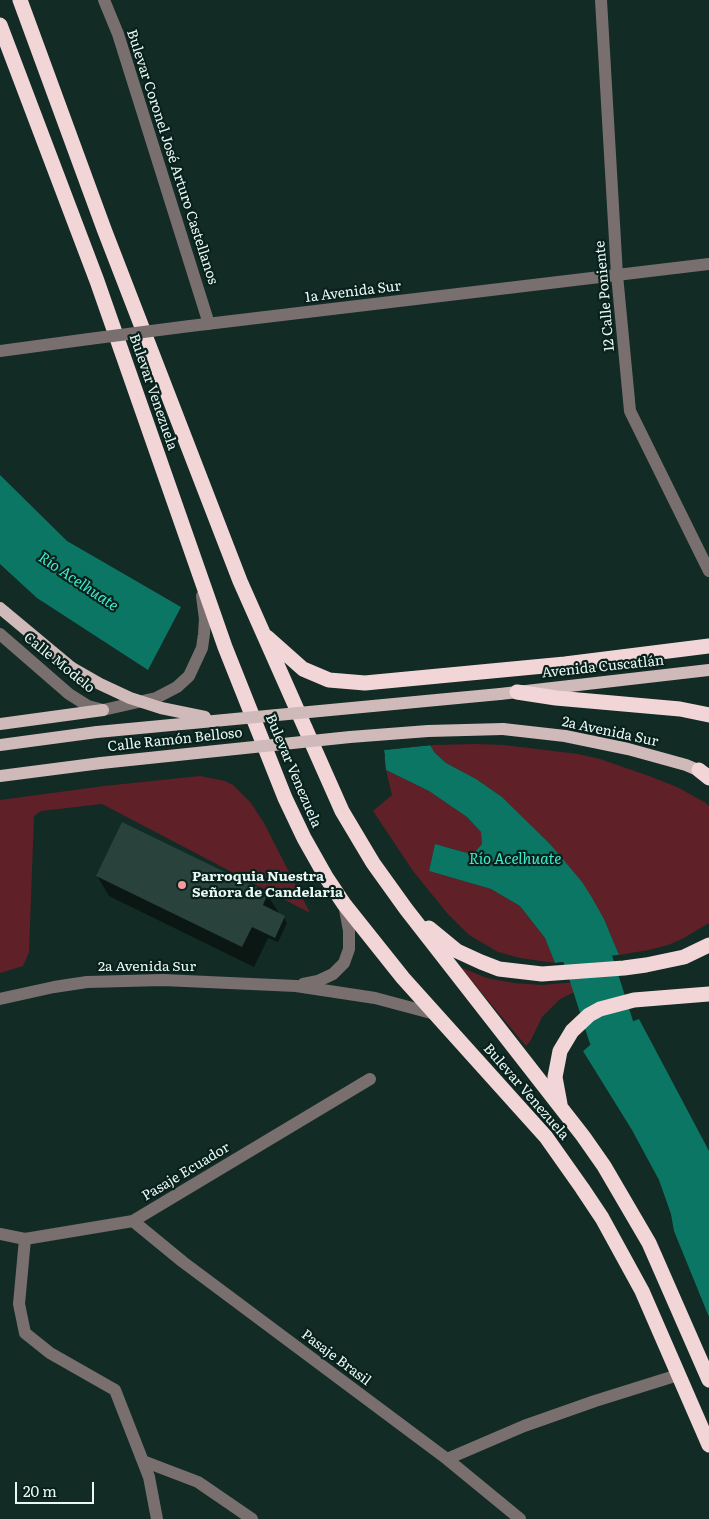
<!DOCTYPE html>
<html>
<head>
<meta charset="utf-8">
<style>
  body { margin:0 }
  #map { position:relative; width:709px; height:1519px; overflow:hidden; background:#132b25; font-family:Literata,serif }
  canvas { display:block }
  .scale { position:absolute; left:15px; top:1482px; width:79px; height:22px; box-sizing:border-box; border:2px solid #eaf8f4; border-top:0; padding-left:6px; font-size:15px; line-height:18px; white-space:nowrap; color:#eaf8f4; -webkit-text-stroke:4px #09211c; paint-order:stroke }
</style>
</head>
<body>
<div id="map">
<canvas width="709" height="1519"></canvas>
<div class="scale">20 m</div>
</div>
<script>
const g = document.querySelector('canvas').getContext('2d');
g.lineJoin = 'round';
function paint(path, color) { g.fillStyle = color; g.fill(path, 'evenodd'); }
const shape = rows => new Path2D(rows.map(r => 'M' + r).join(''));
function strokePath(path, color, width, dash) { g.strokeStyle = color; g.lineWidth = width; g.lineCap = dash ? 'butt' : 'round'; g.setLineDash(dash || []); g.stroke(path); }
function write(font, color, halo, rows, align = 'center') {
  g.font = font + ' Literata,serif'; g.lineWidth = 4.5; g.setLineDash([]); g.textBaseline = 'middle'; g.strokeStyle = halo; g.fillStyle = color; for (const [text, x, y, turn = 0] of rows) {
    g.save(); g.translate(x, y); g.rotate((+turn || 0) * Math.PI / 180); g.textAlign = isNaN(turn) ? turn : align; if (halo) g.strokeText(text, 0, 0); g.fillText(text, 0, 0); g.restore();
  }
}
const green = shape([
  [476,744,504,745,578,754,600,759,649,776,677,787,706,803,709,806,709,923,682,939,668,945,649,950,619,955,604,919,550,844,502,797,476,779,446,763,435,753,430,745],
  [386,770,429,791,467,817,481,832,482,844,477,851,467,853,435,844,429,871,491,889,520,906,545,938,555,963,520,958,498,952,469,935,447,913,413,871,373,811,392,795],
  [200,776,225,781,233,785,251,803,264,823,310,913,102,804,41,811,34,816,29,952,23,966,0,973,0,800,104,786],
  [460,967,487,978,514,983,542,985,577,982,583,985,581,989,560,999,542,1017,531,1040,526,1046]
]);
const water = shape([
  [0,475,67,541,181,607,148,670,37,598,0,564],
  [430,745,435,753,446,763,476,779,502,797,550,844,582,882,591,896,604,919,619,955,555,963,545,938,520,906,491,889,429,871,435,844,467,853,476,851,482,844,481,832,467,817,429,791,386,770,384,750],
  [639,1019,709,1151,709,1317,674,1231,671,1214,659,1180,632,1130,583,1051,605,1032]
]);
const pier = shape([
  [430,743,433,745,384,750,385,757,383,757,381,750,383,748],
  [619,955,620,957,556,965,555,963],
  [639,1016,639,1018,605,1032,583,1051,583,1048,604,1030]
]);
const shadow = shape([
  [97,876,267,894,280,915,284,917,287,923,278,942,268,938,254,967,109,896]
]);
const river = shape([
  [560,901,578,934,588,959,612,1034,642,1088]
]);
const building = shape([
  [122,822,268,893,263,905,285,916,275,938,252,927,242,947,96,876]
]);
const minor = shape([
  [104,0,118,34,209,324],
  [601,0,617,275,630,411,709,571],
  [190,326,709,264],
  [0,351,89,339],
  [0,634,69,694,88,706,103,710,156,698,177,687,189,676,202,648,204,634,205,619,202,596],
  [303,984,318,981,333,974,344,963,349,949,349,931,344,904],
  [0,999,54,987,87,982,163,980,296,986,375,998,435,1014],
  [133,1221,183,1262,447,1459,520,1519],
  [0,1234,25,1239,133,1221,370,1079],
  [25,1239,19,1304,25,1333,50,1353,115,1390,149,1477,157,1519],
  [447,1459,524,1426,595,1401,678,1375],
  [143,1461,198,1482,252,1519]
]);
const major = shape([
  [0,608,72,668],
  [500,694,709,670],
  [0,724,103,710],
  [503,729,565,736,628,749,686,765,707,774],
  [0,745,97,732],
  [0,776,101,763]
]);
const highway = shape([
  [20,0,104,229,240,581,342,811,373,863,406,909,583,1136,604,1166,649,1243,709,1380],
  [0,25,97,281,225,647,285,798,304,838,326,877,344,904,403,978,546,1137,582,1188,602,1218,642,1291,709,1445],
  [267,637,303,669,329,680,365,683,565,664,709,646],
  [517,692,556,698,680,709,709,715],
  [699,770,709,778],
  [429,928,457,951,481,962,499,969,542,974,624,968,646,965,684,957,709,945],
  [560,1104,555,1077,560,1051,572,1031,589,1015,600,1009,634,1000,709,994]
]);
const minorBridge = shape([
  [89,339,190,326]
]);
const majorBridge = shape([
  [72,668,100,684,130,698,161,708,205,717],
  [97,732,500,694],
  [101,763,350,737,428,731,503,729]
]);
const markers = [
  [182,885,5,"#f49b9f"]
];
const streetNames = [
  ["Bulevar Coronel José Arturo Castellanos",172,157,72],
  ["1a Avenida Sur",353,292,-7],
  ["12 Calle Poniente",605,296,-95],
  ["Bulevar Venezuela",153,392,71],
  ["Calle Modelo",59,663,39],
  ["Avenida Cuscatlán",603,667,-6],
  ["2a Avenida Sur",610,732,12],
  ["Calle Ramón Belloso",175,740,-6],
  ["Bulevar Venezuela",293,771,67],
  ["2a Avenida Sur",147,967],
  ["Bulevar Venezuela",526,1092,49],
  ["Pasaje Ecuador",186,1172,-31],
  ["Pasaje Brasil",336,1358,37]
];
const poiNames = [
  ["Parroquia Nuestra",192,877],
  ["Señora de Candelaria",192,893]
];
const waterNames = [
  ["Río Acelhuate",78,582,34],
  ["Río Acelhuate",515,860]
];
paint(green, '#5f2027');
paint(water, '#0c7664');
paint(pier, '#132b25');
paint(shadow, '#0007');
strokePath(river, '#0c7664', 48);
paint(building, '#2a423c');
strokePath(minor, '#7a6f6f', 12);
strokePath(major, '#d0b9b9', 12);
strokePath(highway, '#f2d6d7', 15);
strokePath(minorBridge, '#7a6f6f', 12);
strokePath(majorBridge, '#d0b9b9', 12);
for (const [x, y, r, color] of markers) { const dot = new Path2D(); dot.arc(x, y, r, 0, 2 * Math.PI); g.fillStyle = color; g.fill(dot); strokePath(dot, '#09211c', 2); }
write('14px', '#eaf8f4', '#09211c', streetNames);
write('bold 14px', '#eaf8f4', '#09211c', poiNames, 'left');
write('italic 15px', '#40eccc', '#09211c', waterNames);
</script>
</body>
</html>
